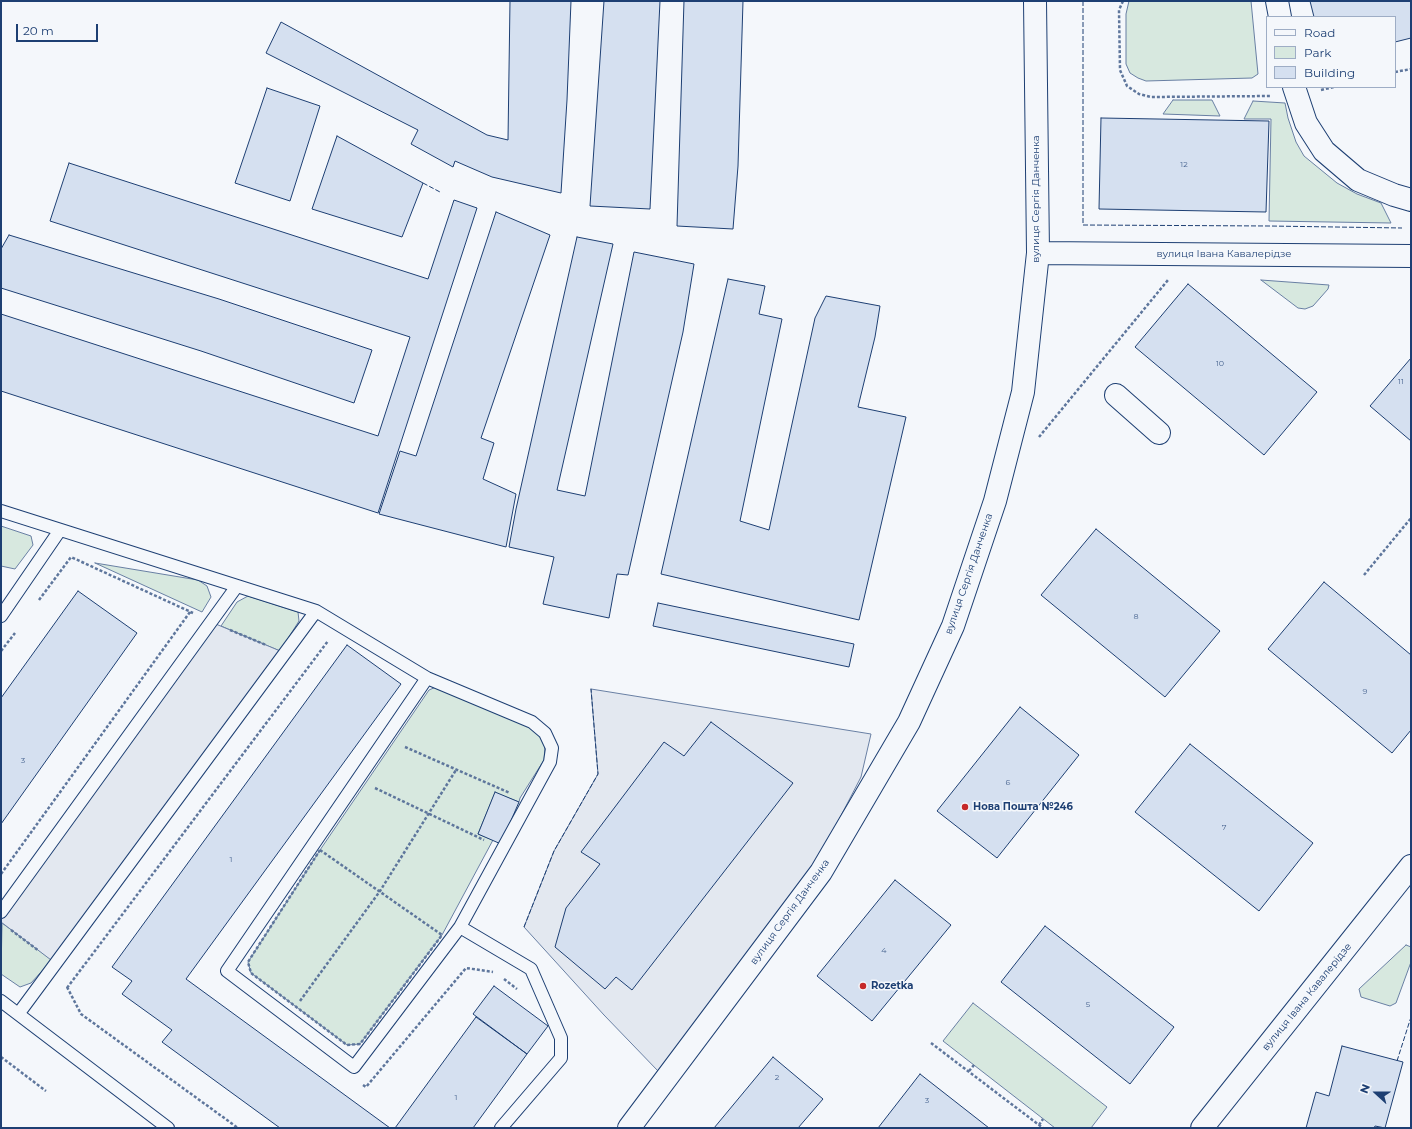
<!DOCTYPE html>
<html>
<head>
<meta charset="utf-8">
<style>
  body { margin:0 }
  #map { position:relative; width:1412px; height:1129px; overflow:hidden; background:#f4f7fb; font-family:Montserrat,sans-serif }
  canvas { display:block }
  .frame { position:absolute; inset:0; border:2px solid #1d3f73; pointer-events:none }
  .legend { position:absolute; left:1266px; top:16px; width:130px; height:72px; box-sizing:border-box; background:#f4f7fb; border:1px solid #9eadc5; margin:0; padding:5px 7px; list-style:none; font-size:12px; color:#1d3f73 }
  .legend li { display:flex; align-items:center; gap:8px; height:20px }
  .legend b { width:20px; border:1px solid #9eadc5 }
  .north { position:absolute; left:1356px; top:1073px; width:40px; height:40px; -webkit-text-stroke:3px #f4f7fb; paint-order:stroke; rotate:291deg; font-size:11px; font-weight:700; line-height:16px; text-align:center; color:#1d3f73 }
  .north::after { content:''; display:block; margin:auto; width:14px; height:18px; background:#1d3f73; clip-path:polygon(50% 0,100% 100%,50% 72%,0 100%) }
  .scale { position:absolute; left:16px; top:24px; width:82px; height:18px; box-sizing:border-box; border:2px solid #1d3f73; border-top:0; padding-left:5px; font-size:12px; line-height:14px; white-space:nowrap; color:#1d3f73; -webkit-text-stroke:3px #f4f7fb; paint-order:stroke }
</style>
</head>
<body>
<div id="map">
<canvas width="1412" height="1129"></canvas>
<div class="frame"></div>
<ul class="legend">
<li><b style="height:5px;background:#f4f7fb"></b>Road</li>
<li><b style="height:11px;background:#d7e8df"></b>Park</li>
<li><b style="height:11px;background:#d5e0f0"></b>Building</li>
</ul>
<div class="north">N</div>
<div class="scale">20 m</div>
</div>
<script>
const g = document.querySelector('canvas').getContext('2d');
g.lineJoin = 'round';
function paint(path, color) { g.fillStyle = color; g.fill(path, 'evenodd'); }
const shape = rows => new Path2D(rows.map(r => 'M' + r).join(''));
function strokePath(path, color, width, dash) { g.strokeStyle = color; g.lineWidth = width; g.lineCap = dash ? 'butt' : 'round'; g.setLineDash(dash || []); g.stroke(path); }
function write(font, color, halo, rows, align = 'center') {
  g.font = font + ' Montserrat,sans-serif'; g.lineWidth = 3; g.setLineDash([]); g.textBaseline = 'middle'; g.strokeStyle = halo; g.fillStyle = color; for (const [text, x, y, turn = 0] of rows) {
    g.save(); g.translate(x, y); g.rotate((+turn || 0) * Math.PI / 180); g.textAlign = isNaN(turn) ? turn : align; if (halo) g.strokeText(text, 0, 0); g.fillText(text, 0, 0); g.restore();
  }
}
const green = shape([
  [1129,1,1251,1,1258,74,1252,78,1146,81,1138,78,1130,73,1126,64,1126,14,1129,1],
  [1173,100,1212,100,1220,116,1163,114,1173,100],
  [1253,101,1285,103,1288,118,1296,142,1304,156,1337,183,1357,194,1381,203,1391,223,1269,221,1271,119,1244,119,1253,101],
  [1261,280,1329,285,1328,289,1313,306,1305,309,1298,308,1261,280],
  [1,526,31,536,33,545,15,569,1,566,1,526],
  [95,563,198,580,207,586,211,597,202,612,95,563],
  [248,596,298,612,299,621,280,651,221,626,237,602,248,596],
  [436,687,529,726,540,737,545,746,544,760,520,798,519,802,495,793,478,834,493,840,442,935,360,1044,347,1045,251,973,248,962,320,850,429,690,436,687],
  [2,923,52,960,31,983,20,987,1,974,2,923],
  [1406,945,1411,947,1411,962,1396,1003,1390,1006,1361,997,1359,989,1406,945],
  [973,1003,1107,1107,1091,1128,1055,1128,943,1041,973,1003]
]);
const parking = shape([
  [211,622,285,653,55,963,1,922,1,912,211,622],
  [591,689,871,734,861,777,818,860,658,1071,604,1015,524,927,554,851,598,774,591,689]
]);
const building = shape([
  [510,1,571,1,567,100,561,193,492,177,455,161,453,167,411,144,418,130,266,53,281,22,487,135,508,140,510,1],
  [604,1,660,1,650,209,590,206,604,1],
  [684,1,743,1,738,166,733,229,677,226,684,1],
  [1310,1,1411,1,1411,38,1395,42,1395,17,1314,17,1310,1],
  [267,88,320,106,290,201,235,183,267,88],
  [1101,118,1269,121,1266,212,1099,209,1101,118],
  [337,136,423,183,402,237,312,209,337,136],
  [69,163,428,279,454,200,477,208,378,513,1,391,1,314,378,436,410,337,50,221,69,163],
  [496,212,550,235,481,438,494,443,483,479,516,494,506,547,379,514,400,451,416,456,496,212],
  [9,235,219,299,372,350,354,403,201,351,1,288,1,249,9,235],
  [577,237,613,244,557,490,585,496,634,252,694,264,683,332,628,575,617,574,609,618,543,604,554,557,509,547,516,509,577,237],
  [728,279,765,286,759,314,782,319,740,521,769,530,815,318,826,296,880,306,875,337,858,407,906,417,859,620,661,574,728,279],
  [1188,284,1317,392,1264,455,1135,347,1188,284],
  [1411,358,1411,441,1370,406,1411,358],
  [1096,529,1220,631,1165,697,1041,595,1096,529],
  [1324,582,1411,655,1411,730,1392,753,1268,649,1324,582],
  [78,591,137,633,1,824,1,698,78,591],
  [658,603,854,644,849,667,653,626,658,603],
  [347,645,401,684,186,979,390,1128,280,1128,162,1042,172,1030,122,994,132,981,112,967,347,645],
  [1020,707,1079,755,997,858,937,811,1020,707],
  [711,722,793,783,632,990,616,977,605,989,555,947,566,908,600,864,581,852,664,742,684,756,711,722],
  [1190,744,1313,843,1259,911,1135,812,1190,744],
  [495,792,519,802,501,844,478,834,495,792],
  [895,880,951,925,872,1021,817,976,895,880],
  [1045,926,1174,1027,1130,1084,1001,982,1045,926],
  [494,986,548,1026,527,1054,473,1014,494,986],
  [476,1017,527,1054,473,1128,395,1128,476,1017],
  [1342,1046,1403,1062,1385,1128,1375,1126,1374,1128,1306,1128,1316,1092,1329,1096,1342,1046],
  [773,1057,823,1099,798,1128,714,1128,773,1057],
  [920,1074,989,1128,878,1128,920,1074]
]);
const path = shape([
  [1123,1,1119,10,1120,70,1127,86,1139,94,1151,97,1271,96],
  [1395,72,1411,69],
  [1321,90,1334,87],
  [1039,437,1168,280],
  [1364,575,1411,518],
  [39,600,71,557,193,613],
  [230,630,266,645],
  [1,651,15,633],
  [405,747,510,793],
  [375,788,484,840],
  [320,850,442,935,360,1044,347,1045,251,973,248,962,320,850],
  [1,874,190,612],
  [11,930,39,951],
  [504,979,517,989],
  [67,987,81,1014,238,1128],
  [67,988,328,641],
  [300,1001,380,891,456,770],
  [931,1043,1043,1128],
  [1,1057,46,1091],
  [969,1071,974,1065],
  [363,1085,366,1087,466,968,493,972],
  [1039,1125,1043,1119]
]);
const lane = shape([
  [1,511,316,611,427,678,532,722,545,733,552,748,550,762,460,927,354,1067,227,971,427,678],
  [1,616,60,530],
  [1,912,237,586],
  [460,927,531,969,561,1038,561,1058,501,1128],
  [1,1001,168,1128],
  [19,1013,316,611]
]);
const street = shape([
  [1277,1,1280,17],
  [1294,87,1306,123,1324,151,1358,180,1394,195,1411,200],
  [1038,253,1411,256],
  [1116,395,1159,433],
  [629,1128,821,872,909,722,953,626,995,501,1023,392,1038,253,1035,1],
  [1202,1128,1411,866]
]);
const fence = shape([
  [1083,1,1083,225,1269,226,1402,228],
  [423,183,440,192],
  [524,927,554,851,598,774,591,689],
  [1397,1061,1411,1017]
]);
const markers = [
  [965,807,4,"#c62828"],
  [863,986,4,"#c62828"]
];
const numberNames = [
  ["12",1184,165],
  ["10",1220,364],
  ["11",1401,382],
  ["8",1136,617],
  ["9",1365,692],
  ["3",23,761],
  ["6",1008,783],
  ["7",1224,828],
  ["1",231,860],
  ["4",884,951],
  ["5",1088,1005],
  ["2",777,1078],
  ["1",456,1098],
  ["3",927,1101]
];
const streetNames = [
  ["вулиця Сергія Данченка",1036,199,-90],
  ["вулиця Івана Кавалерідзе",1224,254],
  ["вулиця Сергія Данченка",969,574,-71],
  ["вулиця Сергія Данченка",790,912,-54],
  ["вулиця Івана Кавалерідзе",1307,997,-51]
];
const poiNames = [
  ["Нова Пошта №246",973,807],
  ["Rozetka",871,986]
];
paint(green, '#d7e8df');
strokePath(green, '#687fa3', 1);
paint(parking, '#e3e8f0');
strokePath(parking, '#687fa3', 1);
paint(building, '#d5e0f0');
strokePath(building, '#1d3f73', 1);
strokePath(lane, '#1d3f73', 14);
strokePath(street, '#1d3f73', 24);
strokePath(path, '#5e769c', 2.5, [3, 2]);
strokePath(lane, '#f4f7fb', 12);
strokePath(street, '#f4f7fb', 22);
strokePath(fence, '#1d3f73', 1, [5, 2]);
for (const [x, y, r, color] of markers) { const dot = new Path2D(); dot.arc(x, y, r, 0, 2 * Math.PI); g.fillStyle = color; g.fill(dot); strokePath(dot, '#f4f7fb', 1.5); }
write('8px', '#4b6792', null, numberNames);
write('10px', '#1d3f73', '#f4f7fb', streetNames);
write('bold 10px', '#1d3f73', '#f4f7fb', poiNames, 'left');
</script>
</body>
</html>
